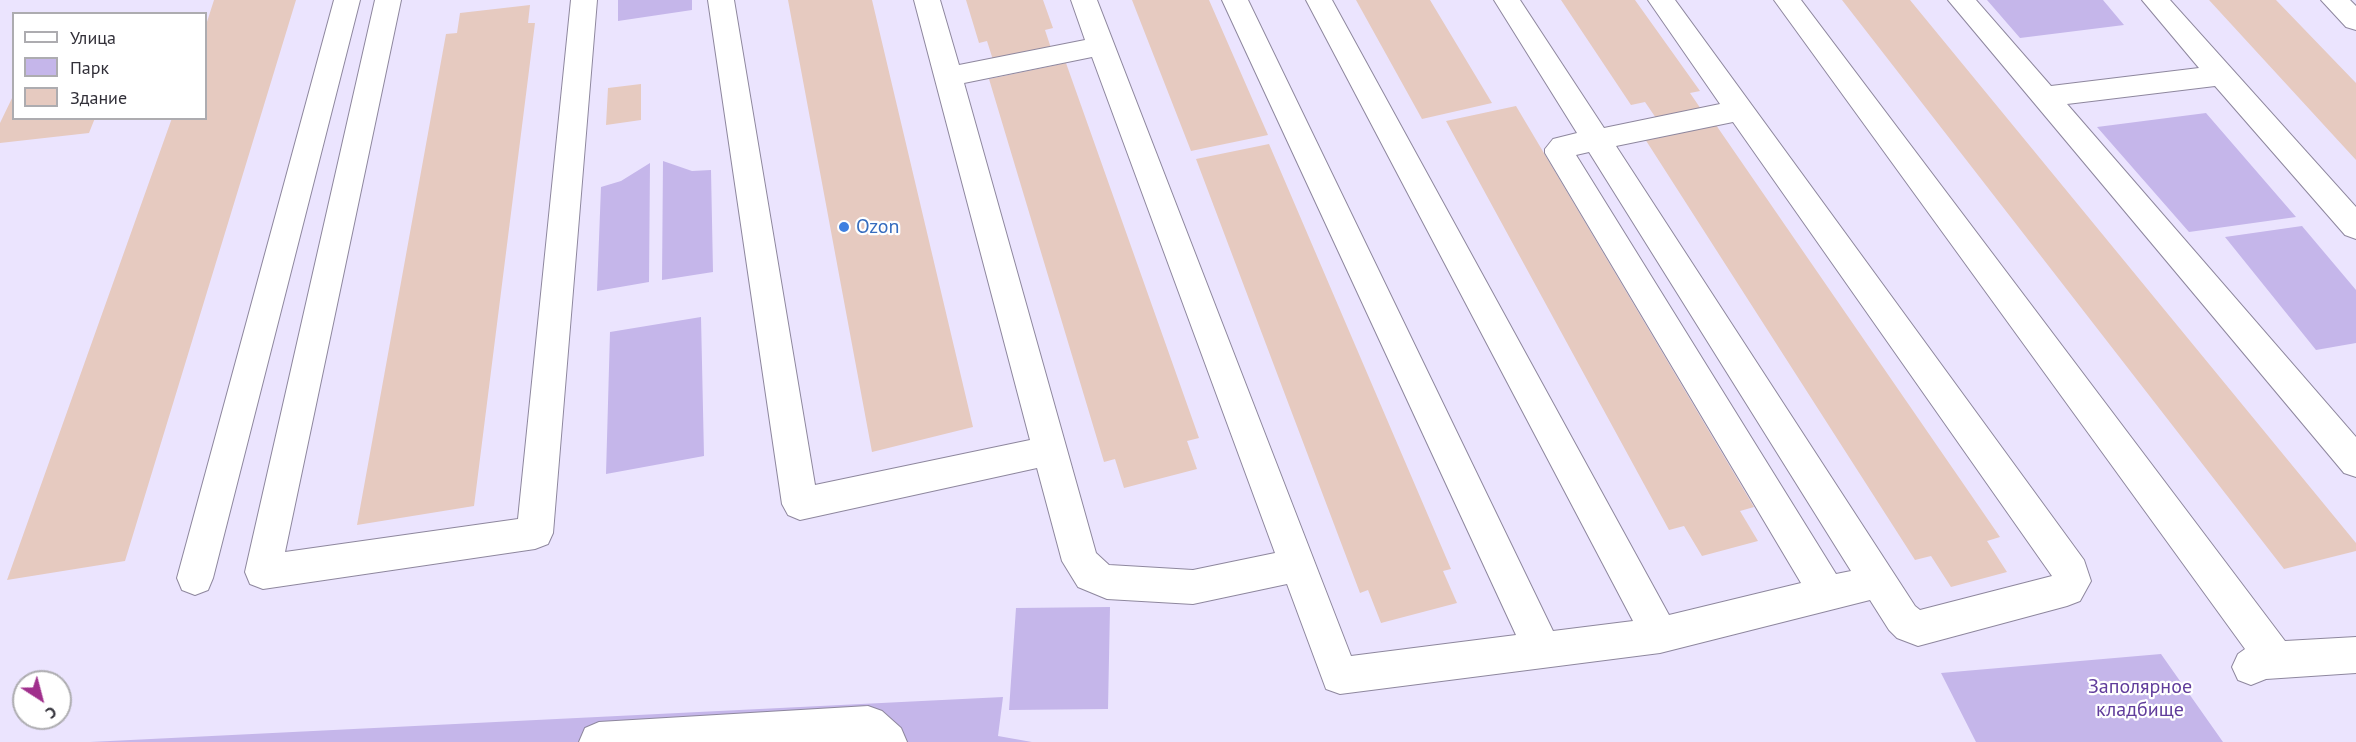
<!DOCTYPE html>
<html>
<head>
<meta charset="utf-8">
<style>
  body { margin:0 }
  #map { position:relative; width:2356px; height:742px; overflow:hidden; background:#ebe4fe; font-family:"PT Sans",sans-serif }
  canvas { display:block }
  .legend { position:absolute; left:12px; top:12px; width:195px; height:108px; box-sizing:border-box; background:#fff; border:2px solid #adacb0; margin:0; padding:8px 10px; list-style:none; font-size:18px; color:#323039 }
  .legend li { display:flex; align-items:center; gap:12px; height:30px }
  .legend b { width:30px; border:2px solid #adacb0 }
  .north { position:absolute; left:12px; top:670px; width:60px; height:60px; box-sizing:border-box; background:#fff; border:2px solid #adacb0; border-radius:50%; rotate:144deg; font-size:16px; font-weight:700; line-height:24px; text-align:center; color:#323039 }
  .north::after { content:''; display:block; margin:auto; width:21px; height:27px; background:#a02f8c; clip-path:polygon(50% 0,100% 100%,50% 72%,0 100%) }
</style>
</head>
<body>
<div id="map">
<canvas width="2356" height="742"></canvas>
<ul class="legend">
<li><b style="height:8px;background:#fff"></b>Улица</li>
<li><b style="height:16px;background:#c5b6ea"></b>Парк</li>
<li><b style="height:16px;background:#e6cac0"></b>Здание</li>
</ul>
<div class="north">С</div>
</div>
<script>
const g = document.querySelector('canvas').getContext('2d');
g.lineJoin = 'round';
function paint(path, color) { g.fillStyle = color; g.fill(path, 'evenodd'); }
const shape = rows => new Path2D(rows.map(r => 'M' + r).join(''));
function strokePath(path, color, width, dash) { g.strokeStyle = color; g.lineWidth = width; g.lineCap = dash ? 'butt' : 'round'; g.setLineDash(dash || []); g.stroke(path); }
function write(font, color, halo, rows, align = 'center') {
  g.font = font + ' "PT Sans",sans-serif'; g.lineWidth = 4.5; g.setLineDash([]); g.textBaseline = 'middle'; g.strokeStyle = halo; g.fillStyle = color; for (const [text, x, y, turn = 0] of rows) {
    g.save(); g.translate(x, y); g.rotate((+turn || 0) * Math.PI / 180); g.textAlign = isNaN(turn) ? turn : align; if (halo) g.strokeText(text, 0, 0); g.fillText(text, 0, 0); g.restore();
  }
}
const green = shape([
  [618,0,692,0,692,10,618,21],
  [1987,0,2103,0,2124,25,2020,38],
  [2206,113,2296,217,2189,232,2097,127],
  [663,161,692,171,711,170,713,272,662,280],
  [650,163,649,282,597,291,601,187,621,181],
  [2302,226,2356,290,2356,343,2316,350,2225,237],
  [701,317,704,456,606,474,610,332],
  [1110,607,1108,709,1009,710,1016,608],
  [2161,654,2223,742,1976,742,1941,673],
  [1003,697,998,736,1032,742,90,742]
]);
const building = shape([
  [214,0,296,0,125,561,7,580,172,118,206,118,206,25],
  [788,0,872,0,973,427,872,452],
  [966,0,1043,0,1053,28,1045,30,1051,48,993,60,987,41,979,43],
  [1132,0,1209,0,1268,135,1191,151],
  [1356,0,1430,0,1492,103,1422,119],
  [1561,0,1635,0,1700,91,1690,93,1703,112,1658,121,1645,102,1631,105],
  [1842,0,1910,0,2356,543,2356,551,2284,569],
  [2209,0,2276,0,2356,83,2356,160],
  [530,5,528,23,535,23,474,506,357,525,446,34,457,33,460,13],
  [1066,63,1199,438,1187,441,1197,469,1124,488,1115,459,1104,462,989,79],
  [641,84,641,120,606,125,608,88],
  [14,94,14,118,95,118,89,133,0,143,0,123],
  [1516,106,1754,507,1740,511,1758,541,1702,556,1684,526,1669,530,1446,121],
  [1716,125,2000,537,1987,541,2007,572,1951,587,1931,556,1915,560,1645,139],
  [1269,144,1451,569,1443,571,1457,603,1381,623,1368,590,1360,593,1196,159]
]);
const minor = shape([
  [334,0,360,0,213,578,208,590,195,595,182,590,177,578,334,0],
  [375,0,401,0,285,552,518,519,571,0,597,0,553,533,548,544,535,549,263,589,250,584,245,572,375,0],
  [708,0,734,0,815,485,1030,440,914,0,940,0,959,65,1085,40,1071,0,1097,0,1351,656,1516,635,1222,0,1248,0,1553,631,1633,621,1306,0,1332,0,1669,615,1801,583,1545,153,1545,149,1553,139,1577,133,1494,0,1520,0,1604,128,1720,104,1648,0,1675,0,2084,560,2091,581,2080,601,2067,606,1918,646,1897,638,1889,630,1870,600,1660,653,1340,694,1326,689,1287,584,1193,604,1107,599,1078,587,1062,561,1037,468,800,520,788,515,782,504,708,0],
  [1092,57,1275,553,1193,570,1109,565,1096,553,964,83,1092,57],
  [1733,122,2052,576,1920,610,1915,606,1616,146,1733,122],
  [1589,152,1851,571,1836,574,1576,155,1589,152],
  [1774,0,1801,0,2285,641,2356,637,2356,673,2266,679,2251,685,2238,680,2232,667,2238,654,2245,649,1774,0],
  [1948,0,1976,0,2051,86,2199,68,2142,0,2170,0,2356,207,2356,239,2345,235,2215,86,2067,104,2356,437,2356,477,2344,473,1948,0],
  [2321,0,2350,0,2356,6,2356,30,2346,27,2321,0],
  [868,706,882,711,901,728,907,742,579,742,585,728,599,722,868,706]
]);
const markers = [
  [844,227,6,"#3f7fe0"]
];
const shopNames = [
  ["Ozon",856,227]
];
const parkNames = [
  ["Заполярное",2140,687],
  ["кладбище",2140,710]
];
paint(green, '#c5b6ea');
paint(building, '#e6cac0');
strokePath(minor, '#8e879e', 2);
paint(minor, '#fff');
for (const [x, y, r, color] of markers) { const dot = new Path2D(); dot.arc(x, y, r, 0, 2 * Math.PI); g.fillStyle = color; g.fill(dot); strokePath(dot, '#fff', 2); }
write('20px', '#366cbe', '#fff', shopNames, 'left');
write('20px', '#603c9b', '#fff', parkNames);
</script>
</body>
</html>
